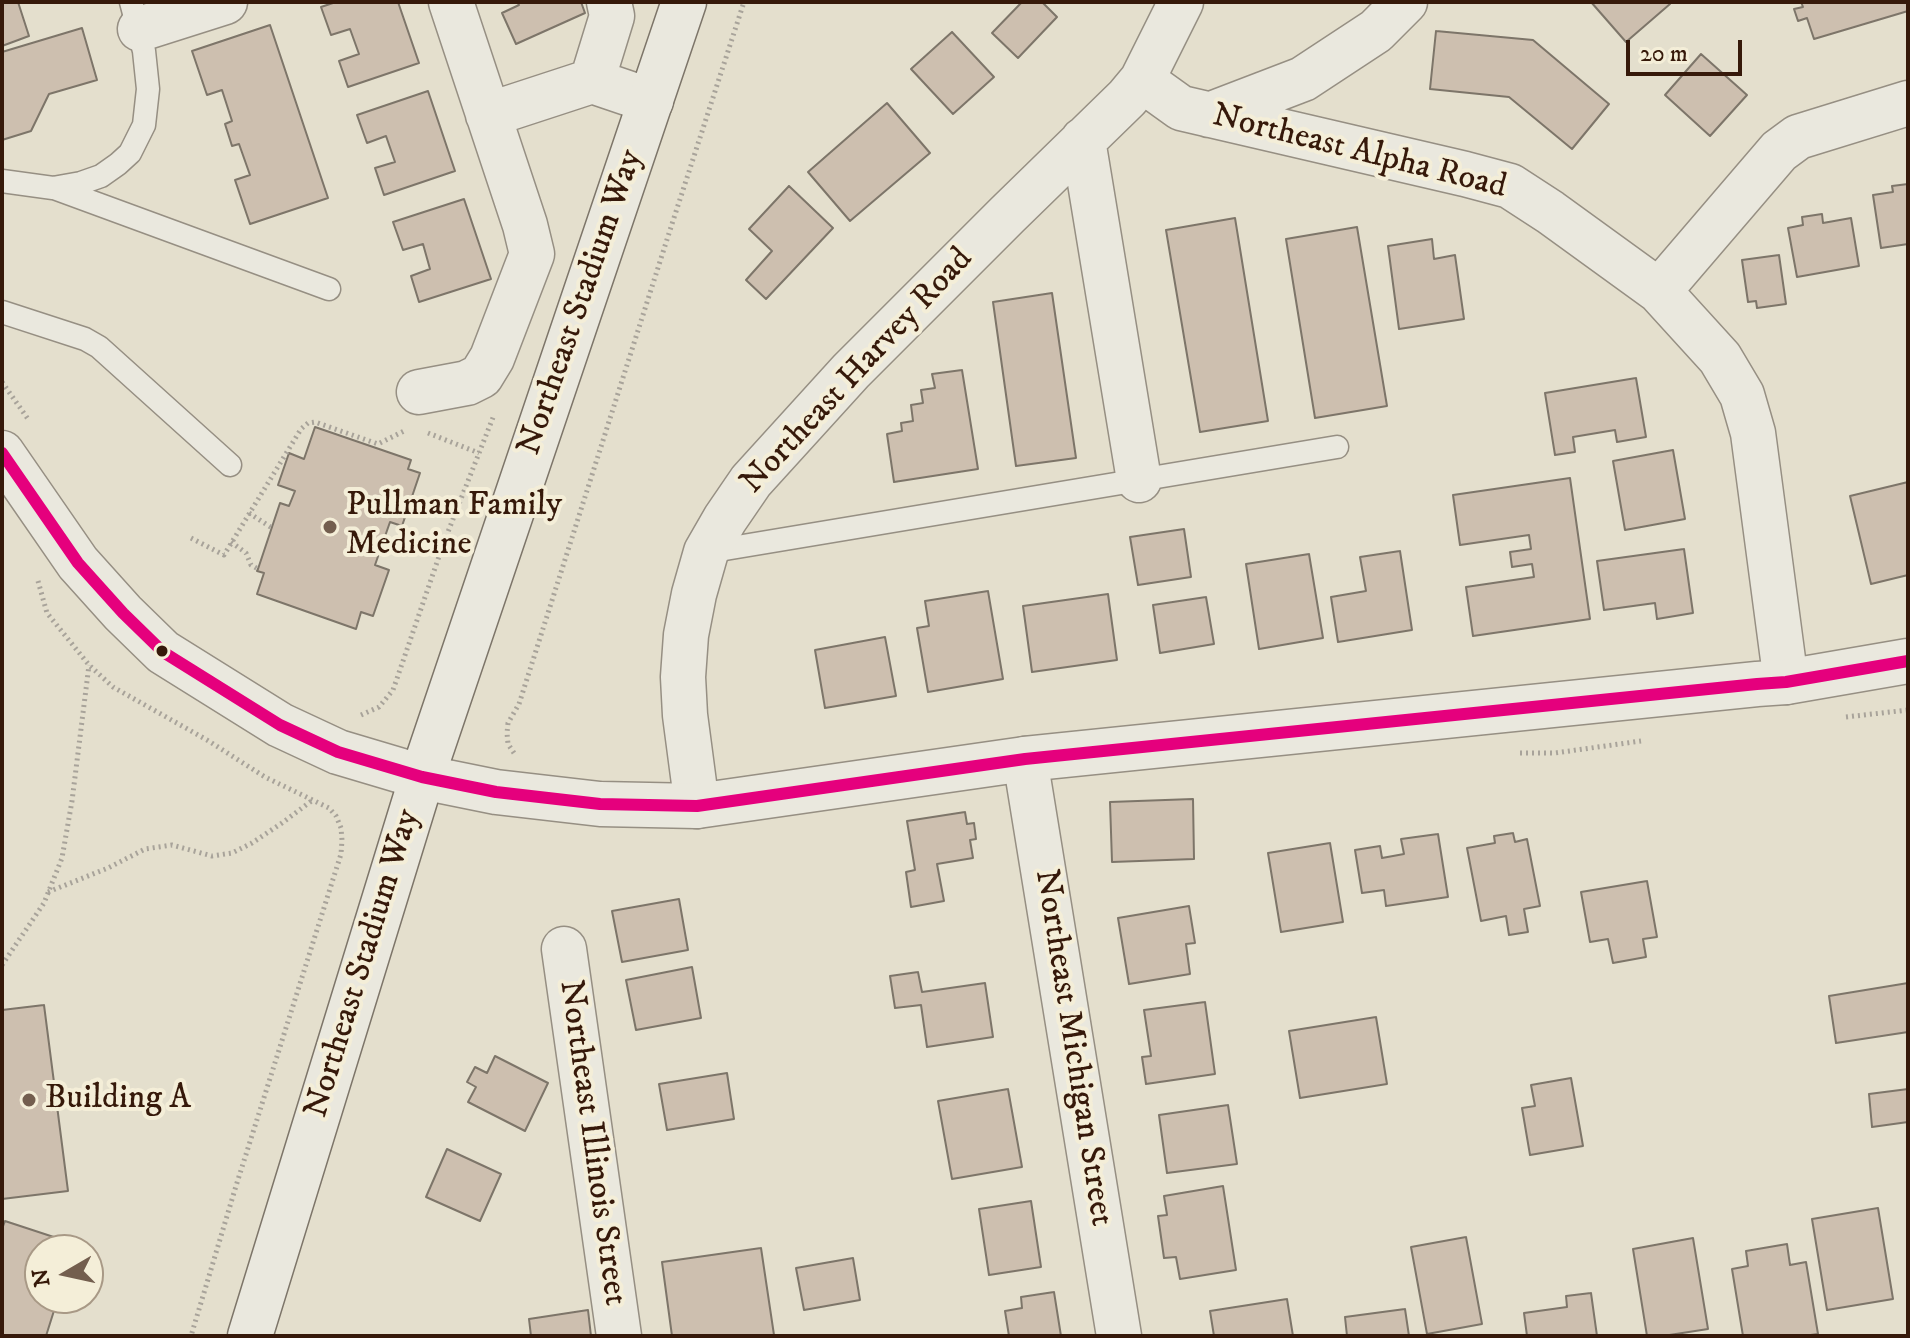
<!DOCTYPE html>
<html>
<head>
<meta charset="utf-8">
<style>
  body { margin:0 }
  #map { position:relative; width:1910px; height:1338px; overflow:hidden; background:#e4dfcd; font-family:"IM FELL DW Pica",serif }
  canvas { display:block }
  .frame { position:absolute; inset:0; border:4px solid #36190a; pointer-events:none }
  .north { position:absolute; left:24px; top:1234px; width:80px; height:80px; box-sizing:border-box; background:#f4eed8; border:2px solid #a89986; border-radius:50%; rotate:261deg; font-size:22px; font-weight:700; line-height:32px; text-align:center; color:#36190a }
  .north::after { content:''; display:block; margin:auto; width:28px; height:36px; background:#735e4e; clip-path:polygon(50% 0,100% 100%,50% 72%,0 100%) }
  .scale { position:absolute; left:1626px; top:40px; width:116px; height:36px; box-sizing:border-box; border:4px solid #36190a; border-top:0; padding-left:10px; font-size:24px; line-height:28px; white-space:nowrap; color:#36190a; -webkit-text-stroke:6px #f4eed8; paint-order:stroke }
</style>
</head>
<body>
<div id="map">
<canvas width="1910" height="1338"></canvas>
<div class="frame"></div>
<div class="north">N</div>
<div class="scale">20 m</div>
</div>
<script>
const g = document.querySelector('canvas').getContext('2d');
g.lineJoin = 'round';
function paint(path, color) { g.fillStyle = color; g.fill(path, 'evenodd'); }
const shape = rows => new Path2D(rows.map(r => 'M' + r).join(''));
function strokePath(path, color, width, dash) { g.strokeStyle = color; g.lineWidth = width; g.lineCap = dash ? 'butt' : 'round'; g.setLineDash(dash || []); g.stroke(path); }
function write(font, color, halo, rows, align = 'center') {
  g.font = font + ' "IM FELL DW Pica",serif'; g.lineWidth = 8; g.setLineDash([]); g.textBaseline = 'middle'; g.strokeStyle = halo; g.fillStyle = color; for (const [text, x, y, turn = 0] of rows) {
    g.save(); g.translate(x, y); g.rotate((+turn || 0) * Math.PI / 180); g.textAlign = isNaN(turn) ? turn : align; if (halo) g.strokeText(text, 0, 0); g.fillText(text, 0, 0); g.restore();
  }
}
const building = shape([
  [2,2,18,2,29,36,2,46,2,2],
  [336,2,398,2,419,63,348,87,339,61,359,54,350,29,331,35,321,7,336,2],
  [517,2,581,2,585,13,516,44,502,13,519,5,517,2],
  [1022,2,1042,2,1057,17,1018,58,992,33,1022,2],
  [1591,2,1668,2,1670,4,1626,42,1591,2],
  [1801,2,1908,2,1908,11,1814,39,1807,18,1798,21,1794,9,1803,7,1801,2],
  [270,25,328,198,250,224,235,180,250,175,239,144,232,146,225,124,232,121,222,90,207,95,192,51,270,25],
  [82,28,97,80,49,94,31,131,2,140,2,52,82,28],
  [1436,31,1533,40,1609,104,1572,149,1509,97,1430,89,1436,31],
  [952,32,994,77,953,114,911,69,952,32],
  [1701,54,1747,95,1710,136,1665,95,1701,54],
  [428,91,455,171,384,195,375,168,395,162,386,136,367,143,357,115,428,91],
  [887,103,930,153,850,221,808,172,887,103],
  [1908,184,1908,244,1881,248,1873,195,1893,192,1892,186,1908,184],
  [789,186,833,228,766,299,746,280,772,251,749,229,789,186],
  [464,199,491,279,419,302,411,276,430,269,423,244,403,250,393,222,464,199],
  [1822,214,1823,223,1851,218,1859,266,1797,277,1788,228,1803,225,1802,217,1822,214],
  [1235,218,1268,421,1200,432,1166,230,1235,218],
  [1357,227,1387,406,1315,418,1286,239,1357,227],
  [1432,239,1434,259,1455,255,1464,319,1399,329,1388,246,1432,239],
  [1779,255,1786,304,1757,308,1756,301,1748,302,1742,260,1779,255],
  [1052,293,1076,458,1016,466,993,302,1052,293],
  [962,370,978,469,894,482,887,434,902,431,901,423,913,421,911,405,923,403,921,390,935,388,932,374,962,370],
  [1636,378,1646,437,1617,442,1615,430,1573,437,1575,452,1555,455,1545,393,1636,378],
  [315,427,411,460,408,469,420,473,402,526,390,522,375,565,389,570,373,616,361,612,356,629,257,594,264,573,257,571,258,569,280,503,289,506,295,491,278,485,289,453,304,459,315,427],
  [1673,450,1685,519,1625,530,1613,461,1673,450],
  [1570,478,1590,619,1473,636,1466,587,1534,577,1532,564,1512,567,1510,552,1531,549,1529,535,1460,545,1453,495,1570,478],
  [1908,482,1908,575,1871,584,1850,496,1908,482],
  [1184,529,1191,577,1138,585,1130,537,1184,529],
  [1684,549,1693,613,1657,619,1655,603,1604,610,1597,561,1684,549],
  [1400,551,1412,630,1338,642,1331,597,1366,591,1360,557,1400,551],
  [1309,554,1323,638,1259,649,1246,564,1309,554],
  [988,591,1003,679,928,692,917,628,929,626,925,601,988,591],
  [1108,594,1117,660,1032,672,1023,606,1108,594],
  [1206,597,1214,644,1160,653,1153,605,1206,597],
  [885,637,896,696,825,708,815,650,885,637],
  [1193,799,1194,859,1112,862,1110,802,1193,799],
  [965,812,967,824,974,823,976,839,970,840,973,858,937,864,944,901,911,907,906,872,915,870,907,821,965,812],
  [1513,833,1515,842,1527,839,1540,906,1524,909,1528,932,1509,935,1506,916,1481,921,1467,848,1495,843,1494,836,1513,833],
  [1438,834,1448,897,1386,906,1384,890,1362,893,1355,850,1380,846,1382,858,1404,854,1401,839,1438,834],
  [1330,843,1343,922,1281,932,1268,853,1330,843],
  [1647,881,1657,937,1643,939,1646,957,1613,963,1608,939,1590,942,1581,892,1647,881],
  [679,899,688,950,622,962,612,911,679,899],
  [1189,906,1195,943,1186,944,1190,974,1129,984,1118,918,1189,906],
  [692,967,701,1018,636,1030,626,980,692,967],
  [918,972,922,992,985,983,993,1037,927,1047,921,1005,895,1008,890,976,918,972],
  [1908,983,1908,1032,1836,1043,1829,996,1908,983],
  [1205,1002,1215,1074,1146,1084,1142,1057,1151,1056,1144,1010,1205,1002],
  [44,1005,68,1191,2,1199,2,1010,44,1005],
  [1376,1017,1387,1084,1300,1098,1289,1031,1376,1017],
  [495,1056,548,1083,525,1131,468,1102,476,1087,467,1082,475,1067,487,1073,495,1056],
  [727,1073,734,1119,667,1130,659,1084,727,1073],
  [1571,1078,1583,1146,1530,1155,1522,1108,1535,1106,1531,1085,1571,1078],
  [1008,1089,1022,1167,952,1179,938,1101,1008,1089],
  [1908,1089,1908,1122,1872,1127,1869,1094,1908,1089],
  [1228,1105,1237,1164,1167,1173,1159,1115,1228,1105],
  [447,1149,501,1174,480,1221,426,1197,447,1149],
  [1223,1186,1236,1270,1180,1279,1176,1257,1164,1258,1158,1216,1167,1215,1164,1196,1223,1186],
  [1031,1201,1041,1267,989,1275,979,1209,1031,1201],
  [1878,1208,1893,1299,1827,1310,1812,1219,1878,1208],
  [5,1221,75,1244,73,1250,40,1250,40,1298,58,1298,46,1336,2,1336,2,1229,5,1221],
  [1466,1237,1482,1324,1427,1334,1411,1247,1466,1237],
  [1693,1238,1708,1329,1663,1336,1647,1336,1633,1249,1693,1238],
  [1787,1244,1790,1265,1806,1262,1818,1334,1803,1336,1743,1336,1732,1269,1748,1266,1746,1251,1787,1244],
  [761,1248,774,1335,672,1336,662,1262,761,1248],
  [853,1258,860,1300,804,1310,796,1268,853,1258],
  [1054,1292,1061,1336,1009,1336,1005,1311,1022,1308,1021,1297,1054,1292],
  [1591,1293,1597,1336,1527,1336,1524,1313,1567,1307,1566,1296,1591,1293],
  [1287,1299,1293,1336,1214,1336,1210,1311,1287,1299],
  [1405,1309,1409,1336,1347,1336,1345,1317,1405,1309],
  [588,1310,591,1336,531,1336,529,1319,588,1310]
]);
const path = shape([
  [2,382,28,419],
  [428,433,479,453],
  [249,513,272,528],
  [191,538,224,555,301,429,308,423,315,422,378,444,404,431],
  [231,542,246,553,251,565,258,569],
  [38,581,47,613,89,665,113,687,207,740,265,777,329,808,336,816,341,828,342,840,341,854,236,1186,191,1336],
  [361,715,379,707,393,690,444,542,494,415],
  [1846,717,1908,710],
  [514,753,508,744,507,733,508,723,519,704,671,227,744,2],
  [1520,753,1555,753,1641,741],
  [48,892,108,868,145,849,172,845,212,856,232,853,252,843,282,823,314,799],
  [2,965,44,903,62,858,72,801,89,665]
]);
const service = shape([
  [2,181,53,188,81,183,101,176,118,164,130,153,144,125,148,89,144,51,131,2],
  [54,188,329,289],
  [2,312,85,339,99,347,230,465],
  [707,552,1337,447]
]);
const minor = shape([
  [140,29,225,2],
  [1142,80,1181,108,1465,174,1510,186,1550,212,1659,291,1720,358,1742,395,1753,433,1786,682],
  [592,81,612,16,609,2],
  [488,115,592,81,651,101],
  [1209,115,1303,79,1376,31,1405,2],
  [1083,140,1139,480],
  [1659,291,1779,151,1798,137,1908,103],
  [419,392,467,383,481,376,492,358,532,254,525,225,451,2],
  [1025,759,1119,1336],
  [697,806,685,715,683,677,686,635,694,594,706,552,725,519,751,481,851,371,1007,215,1127,98,1142,80,1181,2],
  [564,949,619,1336]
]);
const tertiary = shape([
  [2,453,78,563,123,613,163,652,280,725,338,752,422,777,496,792,600,804,697,806,1025,759,1757,684,1786,682,1908,661]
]);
const secondary = shape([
  [250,1336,422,777,684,2]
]);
const bus1 = shape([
  [2,453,78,563,123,613,163,652,280,725,338,752,422,777,496,792,600,804,697,806,1025,759,1757,684,1786,682,1908,661]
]);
const markers = [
  [330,527,8,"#735e4e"],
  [162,651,7,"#36190a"],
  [29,1100,8,"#735e4e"]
];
const streetNames = [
  ["Northeast Alpha Road",1359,153,14],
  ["Northeast Stadium Way",582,303,-71],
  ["Northeast Harvey Road",858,372,-47],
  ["Northeast Stadium Way",364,964,-73],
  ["Northeast Michigan Street",1072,1048,81],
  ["Northeast Illinois Street",591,1143,82]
];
const poiNames = [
  ["Pullman Family",346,507],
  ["Medicine",346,546],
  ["Building A",45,1100]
];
paint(building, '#cdbfaf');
strokePath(building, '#7d7569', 2);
strokePath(service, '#968f83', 25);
strokePath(minor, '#968f83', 47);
strokePath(tertiary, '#968f83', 47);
strokePath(secondary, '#7d7569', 47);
strokePath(path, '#a8a39a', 5, [2, 4]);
strokePath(service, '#eae8de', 22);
strokePath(minor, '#eae8de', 44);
strokePath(tertiary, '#eae8de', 44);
strokePath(secondary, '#eae8de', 44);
strokePath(bus1, '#e5007d', 12);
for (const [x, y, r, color] of markers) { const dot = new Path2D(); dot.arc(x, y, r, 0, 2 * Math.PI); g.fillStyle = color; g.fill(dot); strokePath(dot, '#f4eed8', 3); }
write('34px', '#36190a', '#f4eed8', streetNames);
write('34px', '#36190a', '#f4eed8', poiNames, 'left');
</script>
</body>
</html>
